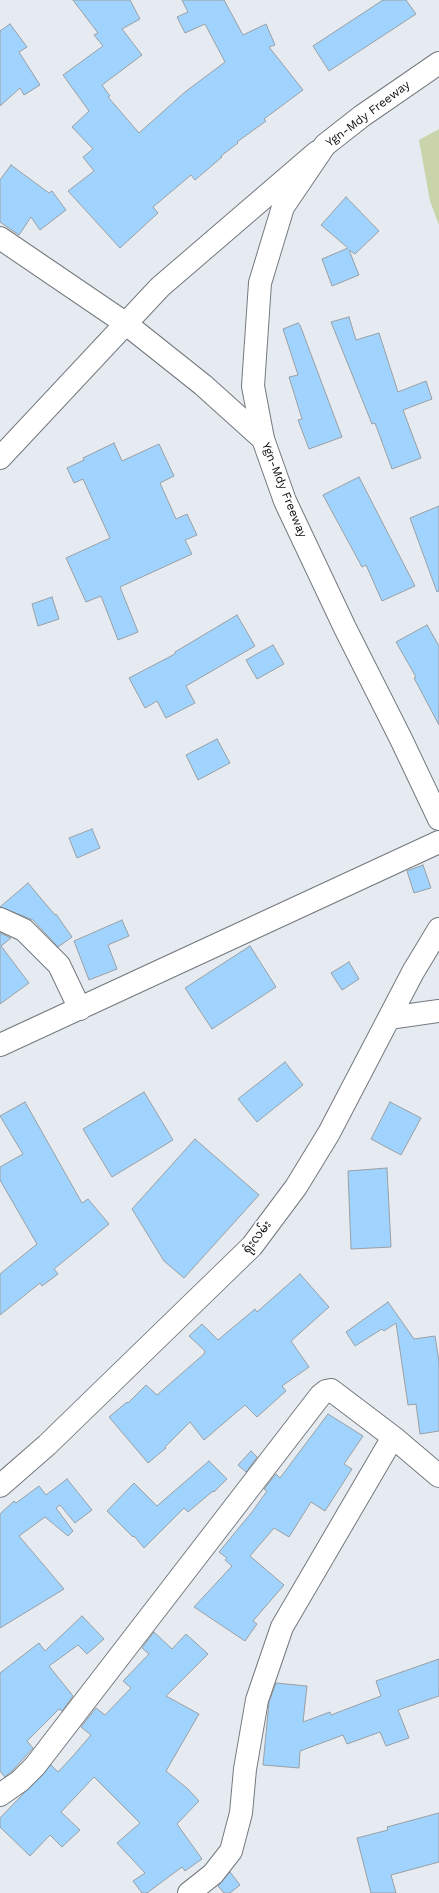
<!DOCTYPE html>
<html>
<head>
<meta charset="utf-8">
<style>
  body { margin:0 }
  canvas { display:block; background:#e5ebf0 }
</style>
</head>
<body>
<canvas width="439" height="1893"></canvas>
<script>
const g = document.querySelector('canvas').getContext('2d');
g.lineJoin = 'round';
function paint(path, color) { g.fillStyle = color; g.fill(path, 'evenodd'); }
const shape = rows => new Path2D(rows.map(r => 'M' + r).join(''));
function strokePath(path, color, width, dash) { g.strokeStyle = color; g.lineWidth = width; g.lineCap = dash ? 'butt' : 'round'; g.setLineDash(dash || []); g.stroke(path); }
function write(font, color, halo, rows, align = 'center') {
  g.font = font + ' "Work Sans","Noto Sans Myanmar",sans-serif'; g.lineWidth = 4; g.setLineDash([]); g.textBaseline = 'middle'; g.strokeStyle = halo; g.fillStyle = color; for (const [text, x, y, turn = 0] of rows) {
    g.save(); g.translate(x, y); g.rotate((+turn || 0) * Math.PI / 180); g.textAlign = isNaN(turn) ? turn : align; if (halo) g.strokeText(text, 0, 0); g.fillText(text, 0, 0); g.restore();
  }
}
const green = shape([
  [439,129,439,225,430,201,419,140]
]);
const building = shape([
  [73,0,130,0,140,19,122,29,142,55,102,85,110,96,108,97,139,133,185,92,225,62,205,24,185,33,177,17,188,12,182,0,224,0,243,35,266,24,275,45,269,47,303,90,264,119,266,121,237,142,238,143,221,156,222,157,195,180,191,175,153,207,158,213,120,248,68,191,94,171,83,157,93,149,72,127,89,111,63,75,103,46,94,35,98,33,73,0],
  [383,0,406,0,416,14,329,71,313,46,383,0],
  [10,24,27,47,19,52,40,85,24,95,20,88,0,106,0,31,10,24],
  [11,165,49,193,52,191,66,210,40,230,31,217,19,235,0,222,0,180,11,165],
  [346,197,379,231,355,254,349,250,359,275,332,286,322,259,348,248,321,225,346,197],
  [349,317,356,340,379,333,398,392,426,381,432,399,403,410,421,458,392,469,375,423,372,424,331,322,349,317],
  [298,323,300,325,342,437,309,449,298,420,302,419,289,377,298,375,283,329,298,323],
  [114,443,122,461,159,444,174,476,160,483,176,519,187,514,197,535,185,540,192,554,120,587,138,632,118,640,101,596,86,602,66,558,110,538,83,479,74,483,67,468,84,460,83,458,114,443],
  [359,477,415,586,382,601,366,565,362,567,323,495,359,477],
  [439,506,439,591,437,592,410,518,439,506],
  [52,597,59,619,38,626,32,604,52,597],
  [237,615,255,646,186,686,195,703,166,718,157,701,145,708,129,678,175,654,175,652,237,615],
  [427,625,439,646,439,725,414,678,416,677,396,642,427,625],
  [273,645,284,664,257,679,246,660,273,645],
  [217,739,230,763,198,780,186,755,217,739],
  [92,829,100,848,77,858,69,838,92,829],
  [423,865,431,888,414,893,407,871,423,865],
  [28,883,55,915,56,914,72,937,58,947,33,920,0,907,28,883],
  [122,920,129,936,108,945,117,969,89,980,74,941,122,920],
  [0,933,11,938,1,946,29,983,0,1004,0,933],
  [250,946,276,987,212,1029,185,988,250,946],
  [349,962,359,979,342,990,331,973,349,962],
  [285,1062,303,1085,257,1122,238,1099,285,1062],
  [144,1092,173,1140,112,1177,83,1129,144,1092],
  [25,1102,82,1203,88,1199,109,1224,54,1269,58,1274,42,1286,40,1283,0,1315,0,1274,37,1244,0,1180,0,1167,23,1154,0,1116,25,1102],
  [390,1102,421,1118,401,1155,371,1139,390,1102],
  [195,1139,259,1195,184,1278,164,1261,132,1209,195,1139],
  [387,1168,391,1247,351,1249,348,1171,387,1168],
  [300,1274,329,1307,291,1341,309,1367,282,1386,286,1391,257,1417,245,1405,204,1440,190,1422,165,1447,166,1448,148,1463,109,1417,127,1402,128,1403,146,1385,157,1395,204,1354,205,1351,189,1336,202,1324,218,1340,255,1309,257,1312,300,1274],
  [388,1302,414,1339,435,1336,439,1362,439,1431,420,1434,416,1404,408,1405,396,1323,384,1331,382,1329,355,1346,346,1332,388,1302],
  [328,1414,363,1436,344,1464,352,1469,325,1511,311,1502,289,1537,274,1528,250,1556,284,1585,253,1621,257,1624,245,1641,194,1607,232,1566,225,1560,227,1558,219,1552,252,1512,267,1491,264,1489,276,1474,280,1478,328,1414],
  [251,1451,257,1457,246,1472,238,1465,251,1451],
  [209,1461,227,1479,214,1492,213,1491,188,1512,184,1508,144,1548,134,1536,133,1537,107,1511,134,1483,157,1506,209,1461],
  [67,1479,92,1510,75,1523,60,1505,56,1508,73,1531,68,1536,45,1517,19,1536,64,1589,0,1628,0,1514,14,1501,16,1503,39,1486,46,1495,67,1479],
  [82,1616,104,1639,87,1654,78,1645,49,1666,73,1696,62,1711,59,1709,27,1741,33,1748,12,1771,5,1777,0,1771,0,1673,39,1643,45,1651,82,1616],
  [154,1632,172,1649,186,1634,208,1654,166,1696,199,1714,166,1771,188,1789,199,1801,177,1824,202,1859,185,1871,182,1867,147,1893,142,1893,133,1881,145,1873,117,1843,140,1823,94,1777,61,1812,80,1830,62,1847,50,1835,30,1856,0,1827,0,1818,51,1765,58,1772,73,1756,91,1735,81,1727,96,1708,105,1715,131,1688,123,1681,149,1654,142,1648,154,1632],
  [439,1659,439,1696,398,1710,409,1738,386,1746,380,1732,347,1744,343,1735,300,1751,299,1768,263,1765,269,1702,276,1683,307,1686,303,1722,330,1712,331,1715,381,1696,376,1681,439,1659],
  [439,1813,439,1862,391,1875,396,1893,371,1893,357,1838,388,1830,387,1827,439,1813],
  [230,1872,240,1885,230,1893,224,1893,218,1886,230,1872]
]);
const minor = shape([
  [0,238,125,323,203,385,263,439],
  [0,919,24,930,59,965,80,1009],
  [0,1045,439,842],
  [0,1795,20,1781,35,1766,320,1396,326,1391,331,1390,393,1437,439,1476],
  [189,1893,213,1874,231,1851,241,1813,245,1769,257,1700,282,1627,393,1437]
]);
const tertiary = shape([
  [389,1018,439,1011],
  [0,1486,47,1445,252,1246,296,1187,329,1133,413,972,439,929]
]);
const secondary = shape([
  [0,458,160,287,317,152]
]);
const primary = shape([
  [439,63,362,116,325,145,283,207,260,283,253,386,263,439,285,501,345,628,401,739,439,819]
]);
const streetNames = [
  ["Ygn-Mdy Freeway",368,114,-37],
  ["Ygn-Mdy Freeway",284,490,68],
  ["ရုံးလမ်း",257,1237,-51]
];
paint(green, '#cad4aa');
paint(building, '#a0d4ff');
strokePath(building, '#9a9fa4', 1);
strokePath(minor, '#74797e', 24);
strokePath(tertiary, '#74797e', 24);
strokePath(secondary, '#74797e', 24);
strokePath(primary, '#74797e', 24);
strokePath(minor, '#fff', 22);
strokePath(tertiary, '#fff', 22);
strokePath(secondary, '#fff', 22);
strokePath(primary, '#fff', 22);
write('12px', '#0c0e10', '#fff', streetNames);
</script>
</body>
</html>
